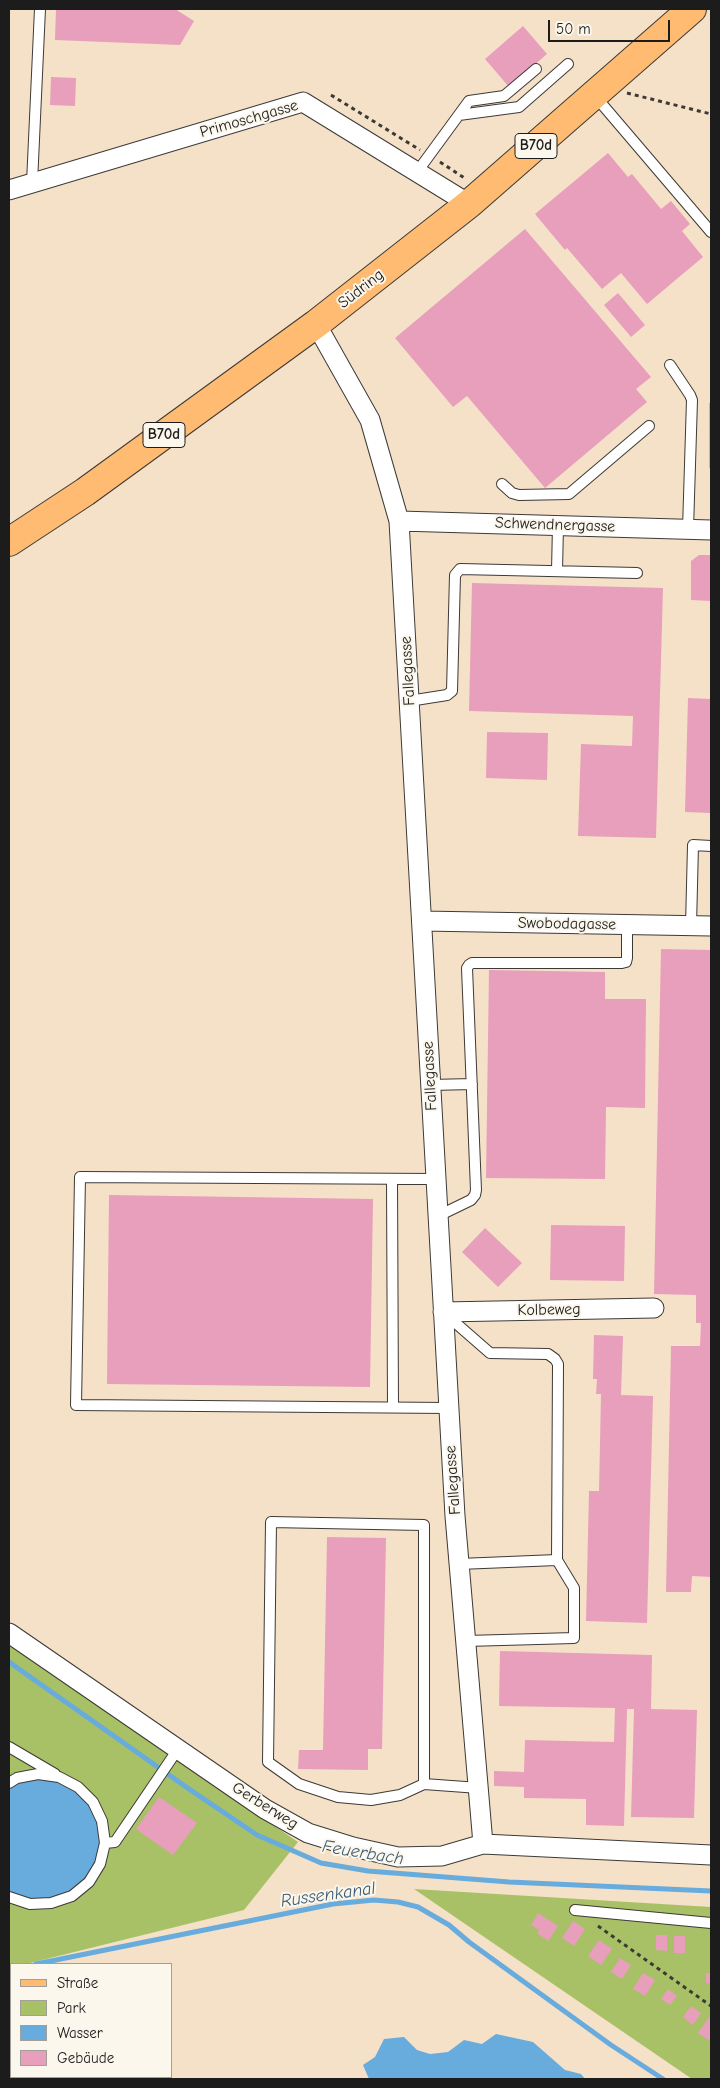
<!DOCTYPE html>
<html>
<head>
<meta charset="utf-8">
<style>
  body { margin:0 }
  #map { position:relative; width:720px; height:2088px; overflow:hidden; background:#f5e1c8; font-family:"Comic Neue",sans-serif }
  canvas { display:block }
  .frame { position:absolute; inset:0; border:10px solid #1c1c1c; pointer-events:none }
  .legend { position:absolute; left:10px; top:1963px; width:162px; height:115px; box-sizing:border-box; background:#fbf7ec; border:1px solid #a29f99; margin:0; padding:6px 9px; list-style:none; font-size:15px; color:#1c1c1c }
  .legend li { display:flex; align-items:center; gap:10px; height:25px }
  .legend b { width:25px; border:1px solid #a29f99 }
  .scale { position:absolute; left:548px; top:20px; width:122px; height:22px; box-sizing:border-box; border:2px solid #1c1c1c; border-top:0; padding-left:6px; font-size:15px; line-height:18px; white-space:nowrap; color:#1c1c1c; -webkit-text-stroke:4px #fbf7ec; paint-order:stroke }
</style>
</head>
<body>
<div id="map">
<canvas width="720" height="2088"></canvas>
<div class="frame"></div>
<ul class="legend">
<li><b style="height:6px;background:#febb71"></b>Straße</li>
<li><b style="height:14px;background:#a9c166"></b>Park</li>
<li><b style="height:14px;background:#68abdd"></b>Wasser</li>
<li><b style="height:14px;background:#e79fbc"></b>Gebäude</li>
</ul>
<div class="scale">50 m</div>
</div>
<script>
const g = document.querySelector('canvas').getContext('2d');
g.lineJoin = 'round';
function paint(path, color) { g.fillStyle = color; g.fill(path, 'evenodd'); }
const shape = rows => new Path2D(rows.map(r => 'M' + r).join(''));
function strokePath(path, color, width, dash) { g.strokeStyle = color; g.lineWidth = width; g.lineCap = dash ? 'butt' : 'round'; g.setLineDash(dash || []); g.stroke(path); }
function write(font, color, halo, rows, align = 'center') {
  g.font = font + ' "Comic Neue",sans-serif'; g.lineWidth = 4; g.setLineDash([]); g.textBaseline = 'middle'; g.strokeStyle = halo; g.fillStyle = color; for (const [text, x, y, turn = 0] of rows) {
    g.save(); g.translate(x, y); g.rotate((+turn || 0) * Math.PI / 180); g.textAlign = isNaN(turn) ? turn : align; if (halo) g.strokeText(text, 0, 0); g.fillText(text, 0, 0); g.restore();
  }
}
const green = shape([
  [9,1644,298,1842,244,1910,26,1964,11,1964,11,1968,9,1968],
  [414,1889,711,1907,711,2079,692,2079]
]);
const water = shape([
  [40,1777,61,1781,80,1791,94,1808,101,1828,102,1849,95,1869,81,1886,63,1897,42,1901,23,1898,9,1891,9,1787,21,1780],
  [496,2034,533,2042,565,2070,581,2074,585,2079,369,2079,363,2065,375,2057,384,2039,404,2037,417,2050,430,2054,448,2052,464,2040,482,2044]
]);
const stream = shape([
  [9,1662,189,1789,257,1835,321,1863,368,1871,509,1882,711,1891],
  [36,1964,333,1904,374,1900,398,1902,418,1907,449,1925,469,1942,611,2045,663,2079],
  [9,1970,11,1969]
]);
const building = shape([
  [56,9,175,9,194,21,180,45,55,40],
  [523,26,547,54,509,87,485,59],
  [51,77,76,78,75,106,50,105],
  [608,153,628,177,632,174,661,209,671,201,690,224,682,231,703,257,647,304,621,273,602,289,567,248,565,250,535,214],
  [525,229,651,377,636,389,647,402,545,488,467,396,453,407,395,338],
  [618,293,645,325,631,337,604,305],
  [709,403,711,403,711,468,709,468],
  [699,555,711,555,711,601,691,600,691,561],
  [472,583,663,588,656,838,578,836,581,744,632,746,633,716,469,711],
  [688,698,711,699,711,813,685,812],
  [487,732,548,733,547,780,486,778],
  [661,949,711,950,711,1577,692,1576,691,1592,666,1592,671,1346,700,1346,701,1323,696,1323,696,1295,654,1294],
  [489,970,605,972,605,999,646,999,645,1108,606,1107,605,1179,486,1178],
  [109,1195,373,1199,370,1387,107,1384],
  [551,1225,625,1226,624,1281,550,1280],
  [485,1228,522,1263,498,1287,462,1252],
  [594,1335,623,1336,621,1395,653,1396,647,1623,586,1621,589,1491,599,1491,601,1394,596,1394,597,1379,593,1379],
  [327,1537,386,1538,382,1749,368,1749,368,1770,298,1769,299,1750,323,1750],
  [500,1651,652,1655,651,1709,697,1710,694,1818,631,1817,634,1709,627,1709,624,1826,586,1825,586,1799,524,1798,524,1787,494,1786,494,1771,524,1772,525,1740,614,1742,615,1708,499,1706],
  [159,1797,197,1823,173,1855,136,1829],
  [538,1913,558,1926,548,1941,537,1933,539,1930,531,1925],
  [573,1921,585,1929,574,1946,562,1938],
  [656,1935,667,1935,667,1951,656,1950],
  [674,1936,685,1936,685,1953,674,1953],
  [599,1940,612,1949,601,1965,588,1956],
  [620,1958,631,1965,622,1979,611,1972],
  [643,1973,655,1980,645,1996,633,1989],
  [706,1973,711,1973,711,1984,706,1983],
  [668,1989,677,1996,670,2005,661,1999],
  [691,2006,701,2013,693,2025,683,2017],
  [709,2017,711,2019,710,2041,698,2033]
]);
const path = shape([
  [627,93,711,114],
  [331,95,420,150],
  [440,162,466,179],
  [598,1926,711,2006]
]);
const service = shape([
  [595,96,711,232],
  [459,115,519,107,568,64],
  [417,172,469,101,504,96,536,69],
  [32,183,40,9],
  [670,365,690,395,692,400,688,529],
  [502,484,512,493,519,495,569,494,649,426],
  [557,571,558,525],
  [409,701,447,695,452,691,455,575,460,569,637,573],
  [691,926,693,845,711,846],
  [431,1085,472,1084],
  [392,1179,393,1407],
  [436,1179,80,1177,76,1405,449,1408],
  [438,1216,471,1200,475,1195,476,1190,467,968,469,965,472,963,622,963,626,962,627,958,627,924],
  [443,1312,490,1353,548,1354,555,1359,558,1364,557,1560,574,1588,574,1638,466,1641],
  [459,1564,557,1560],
  [9,1747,55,1774],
  [9,1783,17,1778,38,1774,59,1777,78,1787,93,1802,102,1821,105,1843,100,1864,89,1882,72,1896,51,1903,30,1904,9,1897],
  [424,1784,424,1525,271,1522,268,1762,299,1784,338,1797,371,1800,400,1795,424,1784,479,1788],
  [105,1843,115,1842,178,1749],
  [575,1910,711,1923]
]);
const minor = shape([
  [9,190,303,102,469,204],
  [316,324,370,420,399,521,455,1516,483,1844],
  [399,521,711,530],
  [422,921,711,926],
  [443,1312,654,1308],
  [9,1633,265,1809,308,1833,353,1847,398,1857,442,1856,483,1844,711,1855]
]);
const primary = shape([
  [9,542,85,492,316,324,469,204,692,9]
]);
const shields = [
  [536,146,42],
  [164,435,42]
];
const shieldNames = [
  ["B70d",536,146],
  ["B70d",164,435]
];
const streetNames = [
  ["Primoschgasse",249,119,-16],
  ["Südring",361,289,-38],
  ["Schwendnergasse",555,525,2],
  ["Fallegasse",408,671,-93],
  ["Swobodagasse",567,924,1],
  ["Fallegasse",430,1076,-93],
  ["Kolbeweg",549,1310,-1],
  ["Fallegasse",453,1480,-94],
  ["Gerberweg",265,1806,32]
];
const waterNames = [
  ["Feuerbach",363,1853,9],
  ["Russenkanal",328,1895,-8]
];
paint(green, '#a9c166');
paint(water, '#68abdd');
strokePath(stream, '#68abdd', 5);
paint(building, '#e79fbc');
strokePath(service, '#3d3a36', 12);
strokePath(minor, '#3d3a36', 21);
strokePath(primary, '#3d3a36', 30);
strokePath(path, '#3d3a36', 3, [4, 4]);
strokePath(service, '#fff', 10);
strokePath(minor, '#fff', 19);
strokePath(primary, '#febb71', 28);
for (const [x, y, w] of shields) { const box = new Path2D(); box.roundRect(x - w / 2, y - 12.5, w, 25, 4); g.fillStyle = '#fbf7ec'; g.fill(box); strokePath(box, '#1c1c1c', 1); }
write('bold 15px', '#1c1c1c', null, shieldNames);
write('16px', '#1c1c1c', '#fbf7ec', streetNames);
write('italic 18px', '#3e5c73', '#fbf7ec', waterNames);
</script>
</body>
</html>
